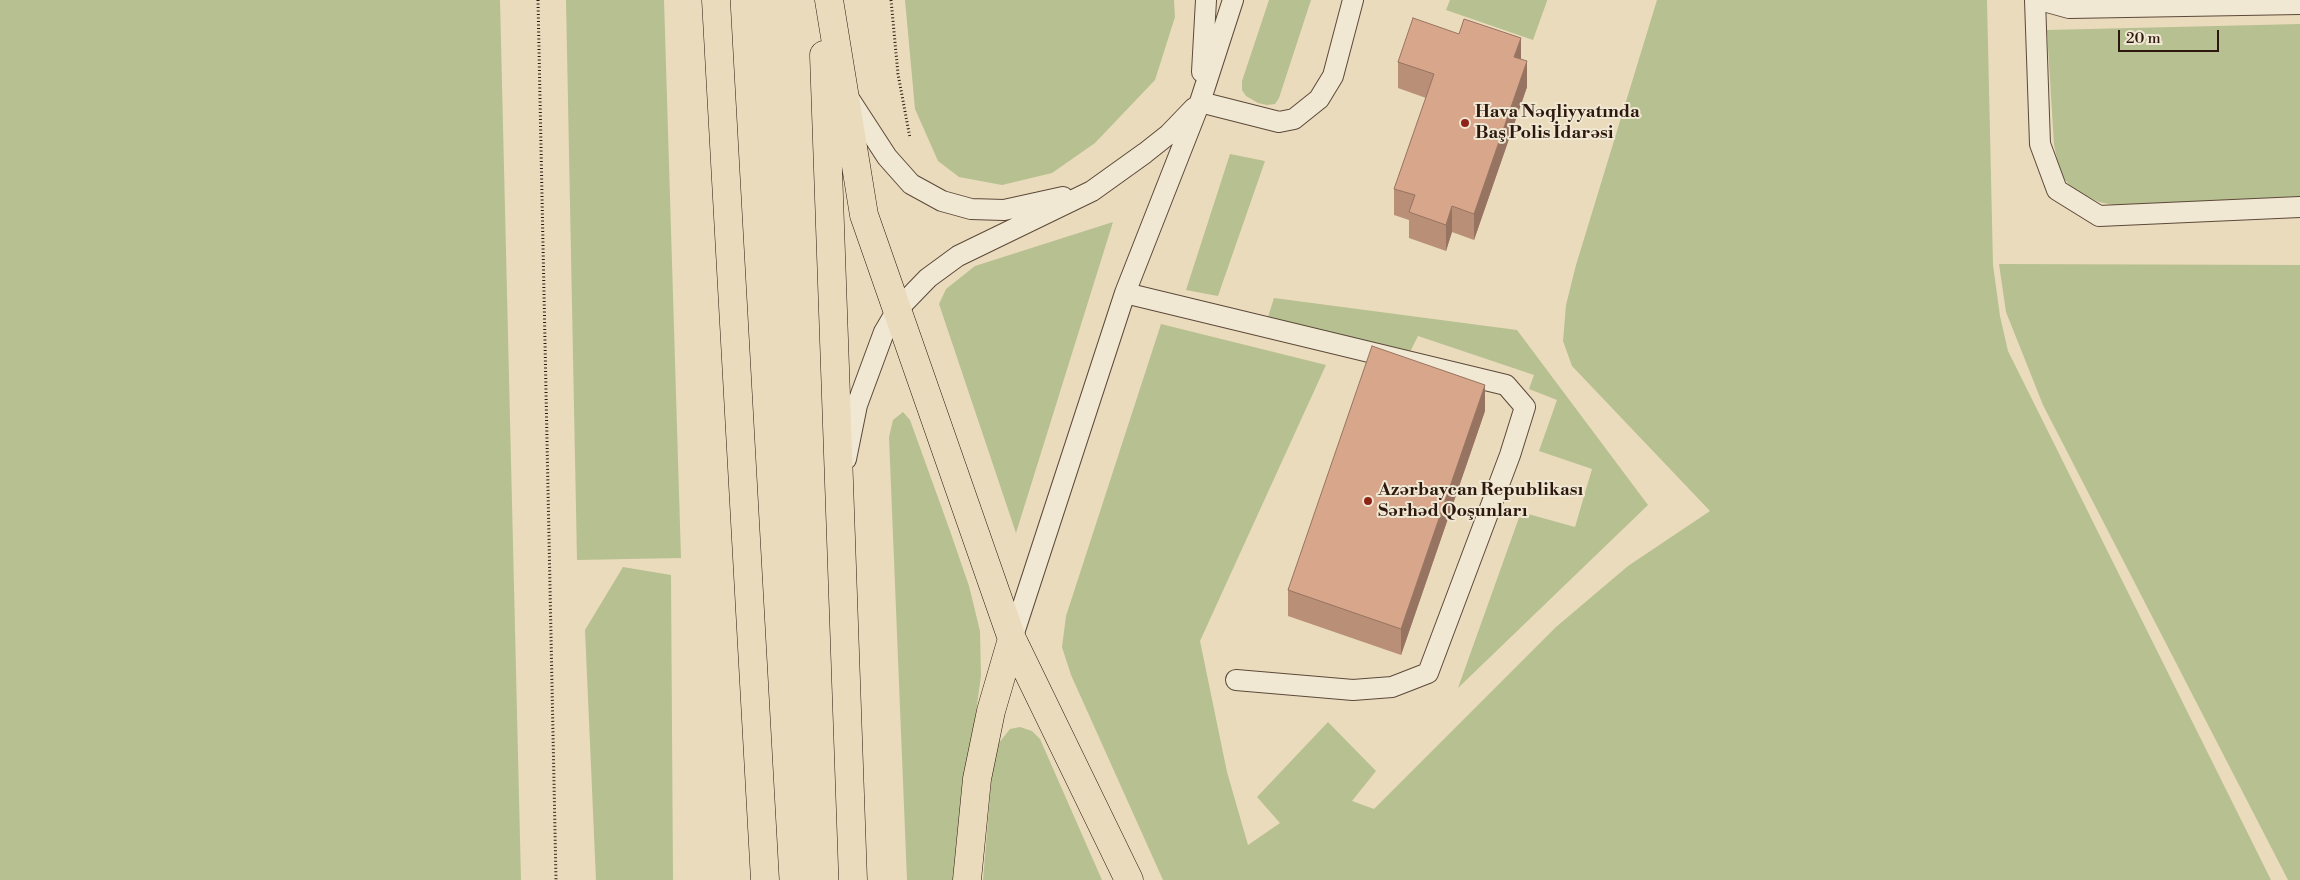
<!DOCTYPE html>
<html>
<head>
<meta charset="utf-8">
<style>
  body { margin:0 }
  #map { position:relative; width:2300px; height:880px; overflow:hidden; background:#eadbbc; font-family:"Libre Bodoni",serif }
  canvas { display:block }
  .scale { position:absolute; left:2118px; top:30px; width:101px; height:22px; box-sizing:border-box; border:2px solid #2c180e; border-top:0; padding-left:6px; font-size:15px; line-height:18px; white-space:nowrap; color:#2c180e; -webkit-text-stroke:4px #f1e8d3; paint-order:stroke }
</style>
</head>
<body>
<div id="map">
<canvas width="2300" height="880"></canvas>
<div class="scale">20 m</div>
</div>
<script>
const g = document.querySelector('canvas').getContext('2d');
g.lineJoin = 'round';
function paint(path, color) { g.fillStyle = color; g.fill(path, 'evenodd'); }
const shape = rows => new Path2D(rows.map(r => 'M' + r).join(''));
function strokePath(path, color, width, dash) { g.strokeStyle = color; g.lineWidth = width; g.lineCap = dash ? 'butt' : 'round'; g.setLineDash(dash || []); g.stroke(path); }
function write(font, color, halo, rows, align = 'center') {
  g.font = font + ' "Libre Bodoni",serif'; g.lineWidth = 4; g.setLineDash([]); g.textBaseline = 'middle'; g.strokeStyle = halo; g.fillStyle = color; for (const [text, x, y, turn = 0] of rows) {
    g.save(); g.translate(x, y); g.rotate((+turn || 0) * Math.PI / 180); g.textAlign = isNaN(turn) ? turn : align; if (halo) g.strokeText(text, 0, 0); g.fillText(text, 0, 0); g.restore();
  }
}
const green = shape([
  [0,0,500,0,521,880,0,880],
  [566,0,664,0,681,558,577,560],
  [905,0,1174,0,1175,17,1155,80,1095,143,1052,173,1002,185,959,177,938,161,915,109],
  [1269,0,1311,0,1279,98,1275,104,1267,105,1258,103,1246,96,1242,90,1242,81],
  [1450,0,1547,0,1547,1,1533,40,1446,10],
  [1657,0,1987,0,1993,265,2000,316,2008,351,2271,880,1163,880,1071,675,1062,647,1066,616,1161,324,1326,365,1200,641,1227,772,1248,845,1280,823,1257,797,1328,722,1376,771,1352,801,1374,809,1556,627,1628,566,1710,511,1572,366,1563,341,1566,305,1576,265],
  [2300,24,2300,201,2128,208,2099,202,2072,189,2060,173,2054,145,2047,30],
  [1230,154,1265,161,1218,296,1186,290],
  [1113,222,1016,533,939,304,946,289,975,266],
  [1999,264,2300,265,2300,880,2288,880,2043,405,2006,312],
  [1274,298,1517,330,1648,505,1458,688,1521,512,1575,527,1592,469,1539,451,1557,400,1529,389,1534,375,1418,336,1410,352,1268,317],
  [903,412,910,420,949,528,969,586,980,631,981,676,955,862,955,880,907,880,889,437,893,420],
  [623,567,671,575,673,880,596,880,585,630],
  [1020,727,1032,731,1040,739,1102,880,983,880,993,760,998,744,1010,729]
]);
const path = shape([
  [538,0,556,880],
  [891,0,898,74,910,138]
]);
const service = shape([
  [2035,0,2040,144,2057,190,2099,216,2300,207],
  [2040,0,2069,8,2300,4],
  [1202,72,1206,0],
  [848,97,887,157,911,184,942,201,971,209,1004,210,1063,197],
  [1200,102,1279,122,1294,119,1319,99,1333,76,1353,0],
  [1125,293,1506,385,1525,407,1510,455,1428,673,1392,687,1353,690,1236,680],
  [846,459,857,405,884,332,897,310,928,278,958,256,1092,191,1145,153,1169,134,1194,108],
  [1012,639,1125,293,1200,102,1233,0]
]);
const motorway = shape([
  [716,0,765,880],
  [829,0,864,215,1012,639,1129,880],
  [824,55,853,880],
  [967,880,977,779,991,711,1012,639]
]);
const wall = shape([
  [1521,59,1527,87,1474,240,1452,232,1446,251,1409,238,1409,220,1394,215,1394,189,1426,98,1398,88,1398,62],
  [1485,411,1401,655,1288,616,1288,590]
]);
const shadedWall = shape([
  [1521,38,1521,64,1514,57],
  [1527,61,1527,87,1474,240,1474,214],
  [1452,206,1452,232,1446,251,1446,225],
  [1485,385,1485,411,1401,655,1401,629]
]);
const building = shape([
  [1413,18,1459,34,1464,19,1521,38,1514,57,1527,61,1474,214,1452,206,1446,225,1409,212,1415,195,1394,189,1434,74,1398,62,1413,18],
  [1372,346,1485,385,1401,629,1288,590,1372,346]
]);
const markers = [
  [1465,123,5,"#8f2418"],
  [1368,501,5,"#8f2418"]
];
const poiNames = [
  ["Hava Nəqliyyatında",1475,113],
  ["Baş Polis İdarəsi",1475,134],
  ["Azərbaycan Republikası",1378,491],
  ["Sərhəd Qoşunları",1378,512]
];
paint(green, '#b7c090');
strokePath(service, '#5c493a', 22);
strokePath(motorway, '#2c180e', 29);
strokePath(path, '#2c180e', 3, [1, 2.5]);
strokePath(service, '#f1e8d3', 20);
strokePath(motorway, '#eadbbc', 28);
paint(wall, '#ba8f77');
paint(shadedWall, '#977461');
paint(building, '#d8a68a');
strokePath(building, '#977461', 1);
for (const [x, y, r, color] of markers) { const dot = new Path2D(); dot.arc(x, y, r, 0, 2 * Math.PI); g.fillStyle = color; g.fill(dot); strokePath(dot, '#f1e8d3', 2); }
write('bold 18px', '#2c180e', '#f1e8d3', poiNames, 'left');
</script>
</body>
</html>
